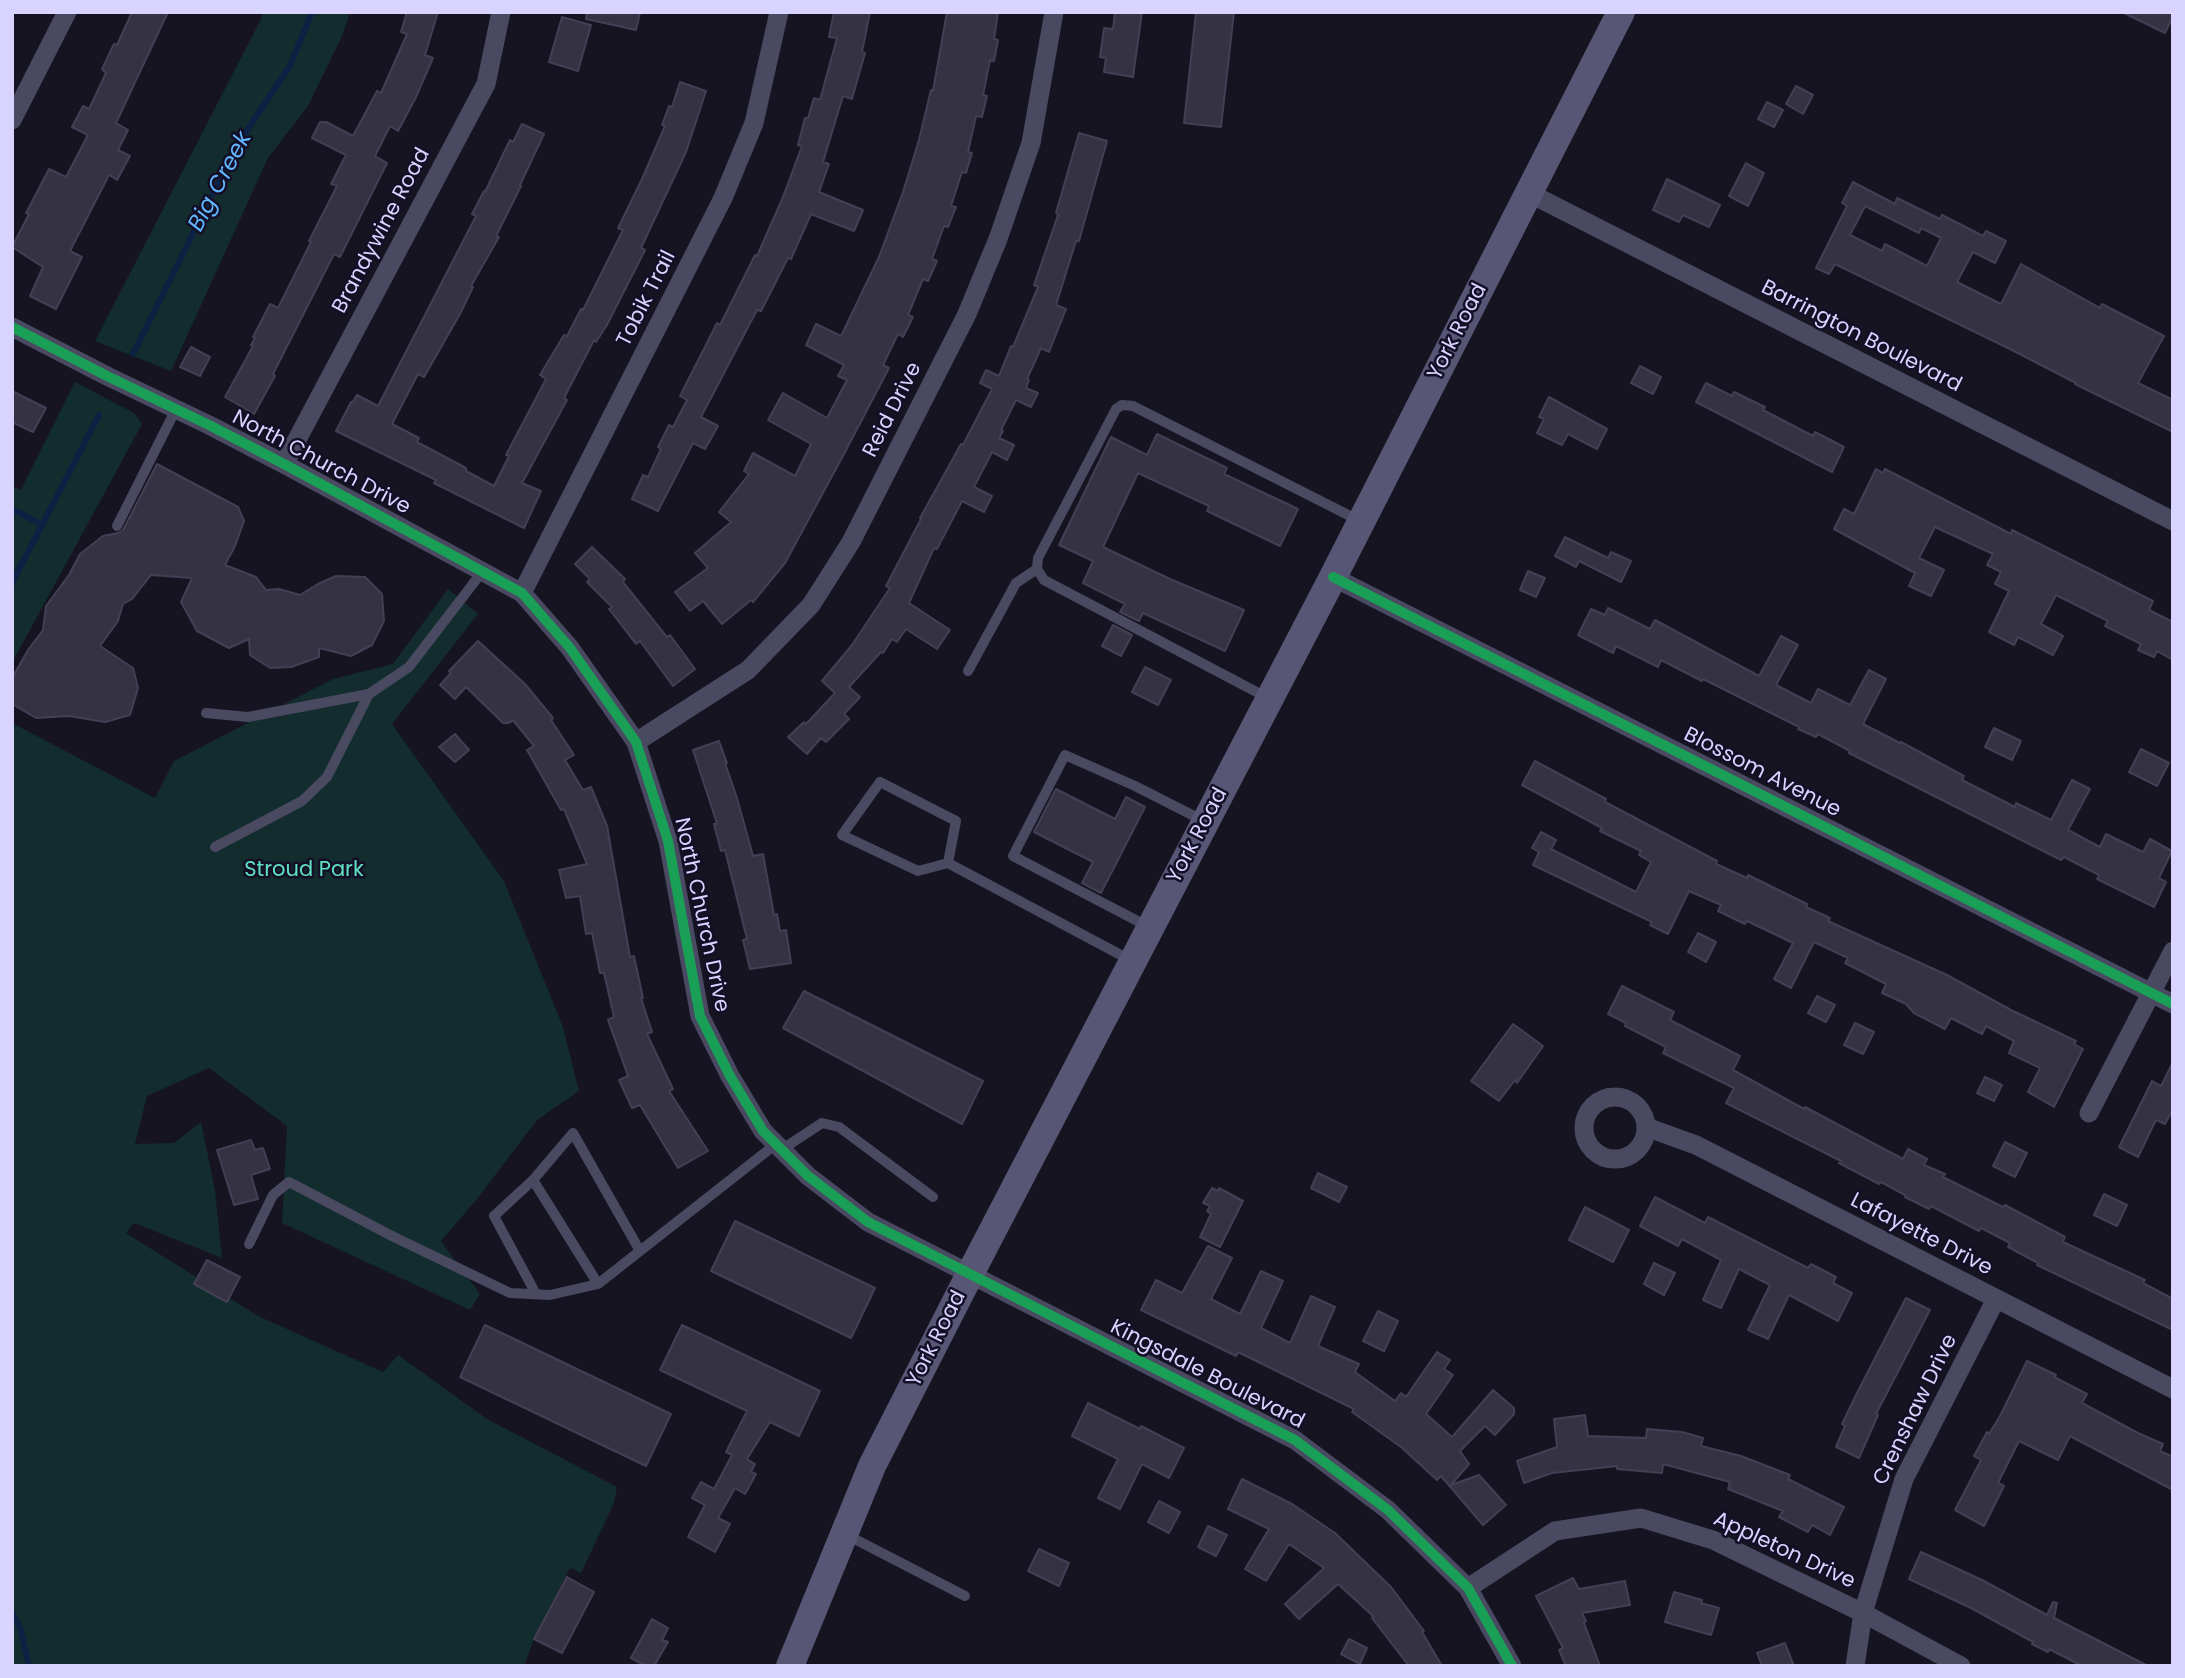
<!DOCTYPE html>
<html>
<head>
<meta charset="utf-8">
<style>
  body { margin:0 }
  #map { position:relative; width:2185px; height:1678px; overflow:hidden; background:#161421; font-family:Poppins,sans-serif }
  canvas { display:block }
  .frame { position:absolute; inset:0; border:14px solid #d9d4ff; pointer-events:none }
</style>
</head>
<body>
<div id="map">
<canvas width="2185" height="1678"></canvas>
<div class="frame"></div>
</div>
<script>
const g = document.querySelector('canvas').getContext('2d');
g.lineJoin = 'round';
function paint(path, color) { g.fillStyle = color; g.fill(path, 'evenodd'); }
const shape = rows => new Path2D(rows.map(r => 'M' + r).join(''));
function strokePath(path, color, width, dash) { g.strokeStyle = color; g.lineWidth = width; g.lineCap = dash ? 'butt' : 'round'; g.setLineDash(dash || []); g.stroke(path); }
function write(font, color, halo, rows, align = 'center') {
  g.font = font + ' Poppins,sans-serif'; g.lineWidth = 5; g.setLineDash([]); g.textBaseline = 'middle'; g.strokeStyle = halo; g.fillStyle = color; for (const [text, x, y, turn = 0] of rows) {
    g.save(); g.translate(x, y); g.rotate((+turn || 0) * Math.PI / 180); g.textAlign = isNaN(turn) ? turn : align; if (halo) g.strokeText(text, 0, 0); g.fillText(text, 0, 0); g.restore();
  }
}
const green = shape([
  [263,12,350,12,342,36,308,106,268,158,171,371,95,341,261,19],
  [75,382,134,413,142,424,12,663,12,486,21,490],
  [448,589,478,614,392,724,504,881,563,1027,579,1091,537,1120,477,1199,441,1241,480,1294,470,1310,282,1223,287,1126,209,1068,147,1096,135,1144,174,1143,201,1122,215,1190,222,1258,134,1223,126,1233,258,1316,383,1372,398,1355,487,1419,617,1487,614,1503,581,1573,570,1568,534,1639,524,1666,12,1666,12,723,155,798,174,761,333,679,393,664]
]);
const stream = shape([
  [133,354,236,147,290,66,312,12],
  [12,509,43,525],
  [12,583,99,415],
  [12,1613,20,1627,29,1666]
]);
const building = shape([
  [132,12,168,12,116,123,128,130,118,150,130,156,117,180,109,175,70,251,82,257,56,309,30,296,43,267,12,247,29,214,26,213,49,169,66,177,88,135,72,127,83,106,89,109,106,73,102,69,114,44,117,45,132,12],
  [407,12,438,12,425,55,433,58,416,97,398,131,390,126,375,156,387,163,340,257,334,254,273,374,275,376,254,414,225,397,253,346,251,345,255,338,253,337,270,304,278,308,311,242,309,241,337,186,331,184,346,155,312,138,320,122,326,122,353,136,377,91,381,93,407,34,401,32,407,12],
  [587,12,640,12,636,30,586,19,587,12],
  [834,12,870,12,862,52,865,53,852,99,843,96,823,162,829,164,819,192,863,210,854,231,811,214,791,259,788,258,761,311,757,310,701,417,718,426,705,449,693,443,658,511,632,499,643,475,648,477,661,449,658,447,669,425,673,427,687,400,680,396,717,323,720,325,755,255,757,256,783,197,802,146,798,145,805,118,808,118,814,98,820,100,837,38,829,37,834,12],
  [947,12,998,12,994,39,998,40,994,61,990,60,983,95,987,96,982,117,976,116,968,152,972,153,966,173,962,172,951,206,956,207,948,227,944,226,932,259,937,261,928,281,923,279,908,315,913,317,903,337,898,334,883,365,889,368,844,454,785,563,753,602,751,600,722,624,703,601,690,611,675,592,708,568,695,553,731,522,719,512,749,474,744,471,753,453,795,476,811,444,768,420,783,393,827,418,847,380,838,376,844,365,806,345,816,324,841,336,879,257,903,192,919,140,931,90,933,91,947,12],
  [1115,12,1142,12,1133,77,1104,72,1106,58,1100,57,1104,28,1113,29,1115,12],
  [1196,12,1234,12,1221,127,1184,123,1196,12],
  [2122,12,2173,12,2173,16,2165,33,2122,12],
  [562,17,591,25,578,71,549,62,562,17],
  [680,82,706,91,686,152,641,248,645,250,607,325,596,342,594,340,564,398,567,400,522,483,541,491,524,528,434,483,436,480,336,431,351,402,353,402,357,395,378,406,476,216,472,214,484,191,485,192,510,140,513,142,522,124,544,134,520,185,521,186,496,236,499,237,471,286,473,287,460,314,424,377,418,374,392,424,419,438,417,442,466,468,466,471,494,486,509,456,506,455,546,379,540,375,564,335,567,336,581,309,583,310,623,230,618,228,642,179,665,126,662,125,669,106,672,107,680,82],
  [1796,86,1813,95,1803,114,1786,104,1796,86],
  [1767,102,1783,110,1774,127,1758,119,1767,102],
  [1079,133,1107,141,1079,241,1076,241,1056,305,1066,309,1049,352,1041,348,1027,379,1029,380,1026,388,1038,393,1031,407,1016,400,1001,430,1003,431,999,438,1014,445,1007,460,992,452,974,487,992,496,984,512,962,501,937,549,934,548,909,603,950,630,937,649,906,629,897,642,892,639,883,653,881,652,849,687,860,697,844,714,849,719,826,742,821,738,807,754,788,737,804,722,806,724,835,693,822,681,852,645,890,588,886,586,921,519,920,518,961,444,963,445,992,389,980,383,986,370,999,376,1011,346,1013,347,1038,287,1034,285,1058,215,1056,213,1079,133],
  [1746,163,1764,173,1748,206,1729,196,1746,163],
  [1667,179,1720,205,1709,227,1683,215,1679,222,1653,210,1667,179],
  [1853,182,1895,204,1897,198,1940,219,1942,215,1983,236,1986,231,2006,241,1995,263,1973,252,1957,282,2001,304,2021,264,2100,308,2102,304,2164,336,2138,383,2173,400,2173,432,2075,384,2076,383,2010,349,1835,264,1829,274,1816,268,1847,206,1842,203,1853,182],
  [1865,206,1919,233,1921,228,1941,238,1927,266,1885,244,1882,251,1850,235,1865,206],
  [191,347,210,357,200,376,180,367,191,347],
  [1640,366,1661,377,1653,394,1631,383,1640,366],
  [1706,383,1732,396,1734,392,1765,407,1763,410,1813,436,1815,432,1844,447,1832,472,1696,402,1706,383],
  [12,391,46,408,33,432,12,422,12,391],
  [1549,397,1607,429,1597,449,1568,434,1562,445,1537,433,1544,419,1539,417,1549,397],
  [1157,434,1227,468,1224,474,1298,509,1280,546,1207,511,1209,506,1138,473,1103,547,1170,579,1244,610,1225,651,1143,613,1139,621,1120,612,1125,604,1083,583,1093,561,1059,545,1111,437,1147,455,1157,434],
  [157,464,238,507,244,521,235,546,225,565,256,577,266,590,279,589,300,595,318,584,336,576,365,577,382,594,384,621,372,645,351,656,319,648,319,657,291,667,270,668,250,655,249,639,229,648,197,631,181,602,192,578,151,575,132,599,123,604,118,621,100,646,133,668,138,688,130,715,105,722,69,716,36,718,12,704,12,678,28,650,43,630,46,606,69,575,80,554,103,536,118,533,123,530,157,464],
  [1876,469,1883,473,1885,469,2011,534,2012,530,2153,601,2149,610,2173,622,2173,660,2157,651,2154,657,2138,650,2141,644,2105,626,2108,621,2056,595,2041,624,2063,636,2053,655,2018,637,2014,645,1989,632,2009,591,1995,584,2001,572,1987,565,1993,554,1935,527,1919,558,1944,570,1931,596,1909,586,1915,573,1834,529,1844,509,1854,514,1876,469],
  [1565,537,1608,558,1611,552,1631,561,1621,582,1579,561,1576,567,1555,556,1565,537],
  [592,547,625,579,623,582,667,637,670,635,695,669,673,686,640,641,636,644,609,609,612,607,587,582,590,579,575,564,592,547],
  [1528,571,1545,578,1536,597,1520,590,1528,571],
  [1608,608,1650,629,1655,620,1759,676,1781,636,1798,645,1776,685,1811,703,1818,689,1850,705,1869,670,1886,679,1863,724,1900,743,1901,742,1964,776,1962,780,2015,807,2016,803,2051,820,2072,780,2090,789,2068,830,2100,847,2106,834,2143,852,2150,839,2172,851,2159,878,2166,882,2154,907,2097,879,2099,875,2064,857,2061,860,1849,753,1850,751,1818,734,1816,737,1798,729,1799,727,1703,679,1702,681,1661,660,1658,667,1616,646,1613,653,1578,635,1591,609,1605,615,1608,608],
  [1113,625,1132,635,1121,656,1102,646,1113,625],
  [478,641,525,684,553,718,551,720,574,755,565,760,583,790,591,787,607,826,630,957,634,956,643,998,641,998,652,1032,647,1034,673,1089,669,1091,708,1151,678,1168,640,1105,632,1108,619,1080,628,1076,608,1020,614,1017,604,973,600,973,592,933,586,934,580,896,566,898,559,870,587,864,564,809,561,810,527,750,534,746,513,720,509,723,503,723,466,687,455,699,440,685,451,673,449,671,478,641],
  [1145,667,1171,680,1158,705,1132,692,1145,667],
  [1994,728,2021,741,2012,760,1985,747,1994,728],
  [455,734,469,750,455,762,439,747,455,734],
  [719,741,727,763,725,763,737,798,753,856,763,854,774,915,777,914,780,931,786,930,791,963,750,969,743,940,747,939,725,850,721,851,714,824,717,824,712,808,693,750,719,741],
  [2141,749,2169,763,2157,786,2129,772,2141,749],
  [1535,761,1606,799,1605,802,1717,861,1716,864,1747,878,1748,875,1807,904,1806,907,1830,918,1828,921,1947,975,2011,1010,2076,1041,2074,1044,2083,1049,2054,1107,2028,1092,2040,1068,2009,1053,2014,1041,1986,1026,1982,1034,1951,1018,1945,1029,1914,1013,1906,1004,1882,993,1886,984,1845,963,1848,958,1814,942,1791,988,1774,979,1793,943,1747,921,1745,924,1718,911,1721,905,1689,891,1668,934,1650,925,1652,922,1533,865,1539,852,1532,848,1541,832,1556,840,1551,849,1636,892,1651,862,1639,855,1641,851,1600,831,1602,828,1522,785,1535,761],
  [1056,789,1115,819,1126,797,1145,807,1101,893,1082,883,1093,862,1034,832,1056,789],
  [1698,933,1716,942,1706,962,1688,952,1698,933],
  [1622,986,1674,1012,1670,1020,1740,1056,1733,1070,1804,1109,1805,1107,1903,1159,1908,1149,1927,1159,1924,1165,1945,1174,1943,1177,2003,1207,2005,1205,2065,1237,2063,1242,2145,1280,2143,1283,2173,1299,2173,1330,2037,1265,2038,1263,2008,1247,2010,1243,1981,1228,1979,1231,1931,1206,1929,1209,1905,1197,1905,1195,1881,1182,1879,1184,1839,1163,1841,1161,1726,1103,1734,1088,1663,1053,1666,1047,1625,1026,1626,1023,1608,1014,1622,986],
  [804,991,983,1081,962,1124,783,1028,804,991],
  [1817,996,1835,1005,1826,1022,1808,1013,1817,996],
  [1855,1023,1874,1032,1863,1054,1844,1045,1855,1023],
  [1513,1024,1543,1046,1517,1083,1515,1080,1499,1101,1471,1081,1513,1024],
  [2173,1062,2173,1109,2165,1124,2156,1120,2138,1157,2119,1147,2152,1081,2161,1086,2173,1062],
  [1985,1077,2002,1085,1994,1101,1977,1093,1985,1077],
  [251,1140,255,1150,263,1148,270,1169,251,1175,258,1199,234,1205,217,1150,251,1140],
  [2005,1142,2027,1153,2015,1177,1993,1166,2005,1142],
  [1318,1173,1347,1187,1339,1202,1311,1188,1318,1173],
  [1212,1188,1218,1191,1219,1188,1243,1201,1220,1247,1200,1237,1211,1214,1207,1211,1210,1206,1203,1203,1212,1188],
  [2104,1194,2127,1205,2117,1226,2094,1215,2104,1194],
  [1655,1197,1705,1223,1708,1217,1808,1268,1811,1264,1836,1277,1833,1283,1852,1293,1838,1321,1789,1295,1768,1339,1748,1330,1770,1285,1739,1269,1721,1308,1703,1300,1721,1260,1682,1239,1678,1246,1640,1226,1655,1197],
  [1585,1207,1629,1230,1613,1262,1569,1240,1585,1207],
  [735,1221,875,1288,851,1338,711,1271,735,1221],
  [1208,1246,1232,1258,1211,1299,1240,1314,1261,1271,1283,1281,1261,1328,1290,1343,1311,1296,1335,1307,1318,1346,1359,1364,1355,1372,1395,1401,1401,1393,1406,1397,1437,1352,1450,1360,1444,1369,1453,1375,1426,1414,1452,1437,1493,1390,1514,1408,1514,1414,1495,1435,1485,1426,1460,1451,1469,1464,1451,1485,1479,1475,1506,1505,1483,1525,1441,1476,1437,1480,1401,1447,1352,1412,1354,1409,1238,1352,1236,1356,1141,1310,1156,1280,1182,1293,1208,1246],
  [207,1260,240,1277,227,1302,194,1284,207,1260],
  [1654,1263,1675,1273,1664,1295,1644,1284,1654,1263],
  [1906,1298,1930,1310,1876,1414,1878,1415,1859,1458,1836,1447,1845,1426,1842,1424,1856,1395,1906,1298],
  [1378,1311,1398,1321,1384,1351,1363,1341,1378,1311],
  [485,1325,671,1414,646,1466,460,1377,485,1325],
  [682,1325,820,1391,799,1436,770,1422,747,1459,755,1464,751,1472,756,1474,745,1494,735,1488,718,1518,730,1524,715,1552,688,1537,705,1505,692,1498,701,1482,714,1489,732,1455,726,1452,747,1411,660,1370,682,1325],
  [2027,1361,2056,1375,2054,1377,2087,1394,2082,1403,2138,1433,2163,1444,2160,1451,2173,1457,2173,1490,2070,1436,2058,1460,2019,1441,1998,1483,2004,1486,1984,1526,1955,1510,1981,1460,1974,1456,1987,1432,1989,1434,2000,1416,2027,1361],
  [1088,1403,1140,1429,1141,1426,1184,1448,1169,1478,1142,1464,1120,1509,1098,1498,1118,1459,1072,1436,1088,1403],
  [1585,1415,1588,1436,1646,1438,1647,1429,1682,1432,1703,1438,1701,1446,1741,1456,1790,1475,1788,1479,1844,1507,1830,1535,1812,1525,1808,1532,1779,1517,1783,1511,1728,1489,1730,1482,1663,1464,1662,1473,1617,1469,1617,1466,1552,1473,1524,1483,1517,1461,1557,1447,1554,1419,1585,1415],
  [1242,1479,1292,1504,1335,1533,1391,1587,1424,1631,1422,1632,1442,1666,1409,1666,1372,1618,1373,1616,1338,1584,1299,1619,1285,1604,1324,1568,1289,1544,1266,1581,1245,1569,1269,1529,1228,1509,1242,1479],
  [1159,1501,1180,1512,1169,1533,1148,1522,1159,1501],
  [1208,1526,1227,1535,1216,1556,1198,1547,1208,1526],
  [1039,1549,1069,1563,1059,1586,1028,1571,1039,1549],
  [1921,1552,1982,1580,2047,1615,2053,1602,2057,1603,2054,1618,2148,1666,2082,1666,2049,1649,2048,1652,2032,1644,2033,1642,1971,1608,1909,1579,1921,1552],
  [567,1577,594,1592,562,1653,534,1639,567,1577],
  [1573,1578,1579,1589,1625,1581,1630,1605,1582,1613,1586,1621,1584,1623,1600,1666,1566,1666,1559,1650,1563,1648,1536,1596,1573,1578],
  [1674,1592,1702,1600,1701,1603,1719,1608,1711,1635,1665,1622,1674,1592],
  [652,1619,668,1628,662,1640,668,1642,654,1666,646,1666,631,1658,652,1619],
  [1349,1639,1367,1648,1360,1664,1341,1654,1349,1639],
  [1785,1643,1794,1666,1762,1666,1757,1653,1785,1643]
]);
const lane = shape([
  [117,526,175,411],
  [968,671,1016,583,1037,569],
  [1266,697,1044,580,1037,569,1038,558,1116,409,1122,405,1133,406,1360,521],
  [206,713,248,717,369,694,409,667,482,572],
  [215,847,302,801,327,777,369,694],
  [948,863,956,821,880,782,842,835,918,871,948,863,1132,961],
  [1147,926,1013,856,1065,755,1135,786,1204,821],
  [781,1150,822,1123,839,1127,933,1197],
  [533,1180,598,1284],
  [249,1244,273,1195,289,1182,392,1236,510,1293,550,1295,598,1284,776,1144],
  [536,1294,494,1216,533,1180,573,1133,640,1251],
  [845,1534,965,1596]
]);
const street = shape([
  [12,120,67,12],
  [1529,193,2173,521],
  [12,327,107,376,209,425,284,464,522,593,570,648,636,742,668,841,700,1016,730,1076,763,1131,808,1176,868,1222,1295,1440,1388,1510,1468,1588,1512,1666],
  [284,464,486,84,501,12],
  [1333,577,2173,1004],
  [522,593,723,198,754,123,779,12],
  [636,742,748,670,811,605,851,542,967,314,998,239,1031,143,1054,12],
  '1584 1128a31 31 0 1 1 62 0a31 31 0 1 1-62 0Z',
  [2089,1113,2173,951],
  [1646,1127,1696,1145,2173,1389],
  [1468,1588,1555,1531,1641,1518,1713,1540,1863,1613,1961,1666],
  [1855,1666,1863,1613,1904,1479,1996,1299]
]);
const secondary = shape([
  [790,1666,872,1466,970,1274,1333,577,1621,12]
]);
const cycleway = shape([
  [12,327,107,376,209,425,284,464,522,593,570,648,636,742,668,841,700,1016,730,1076,763,1131,808,1176,868,1222,1295,1440,1388,1510,1468,1588,1512,1666],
  [1333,577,2173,1004]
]);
const streetNames = [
  ["Brandywine Road",382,231,-62],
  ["Tobik Trail",647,299,-63],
  ["York Road",1458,332,-63],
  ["Barrington Boulevard",1861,337,27],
  ["Reid Drive",893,410,-63],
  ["North Church Drive",321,463,28],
  ["Blossom Avenue",1762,773,27],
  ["York Road",1198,836,-62],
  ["North Church Drive",701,915,78],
  ["Lafayette Drive",1921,1235,27],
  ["York Road",937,1339,-63],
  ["Kingsdale Boulevard",1207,1375,27],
  ["Crenshaw Drive",1916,1410,-64],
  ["Appleton Drive",1784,1551,25]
];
const parkNames = [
  ["Stroud Park",304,871]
];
const waterNames = [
  ["Big Creek",221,182,-62]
];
paint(green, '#132c2d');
strokePath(stream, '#0d2144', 6);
paint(building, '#343243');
strokePath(building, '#433f54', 2);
strokePath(lane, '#4a4962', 10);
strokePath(street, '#4a4962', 19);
strokePath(secondary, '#575674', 28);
strokePath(cycleway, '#1a9f57', 10);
write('21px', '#d9d4ff', '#130f26', streetNames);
write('21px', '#5fe0c0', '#130f26', parkNames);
write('italic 23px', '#62b6ff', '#130f26', waterNames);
</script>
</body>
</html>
